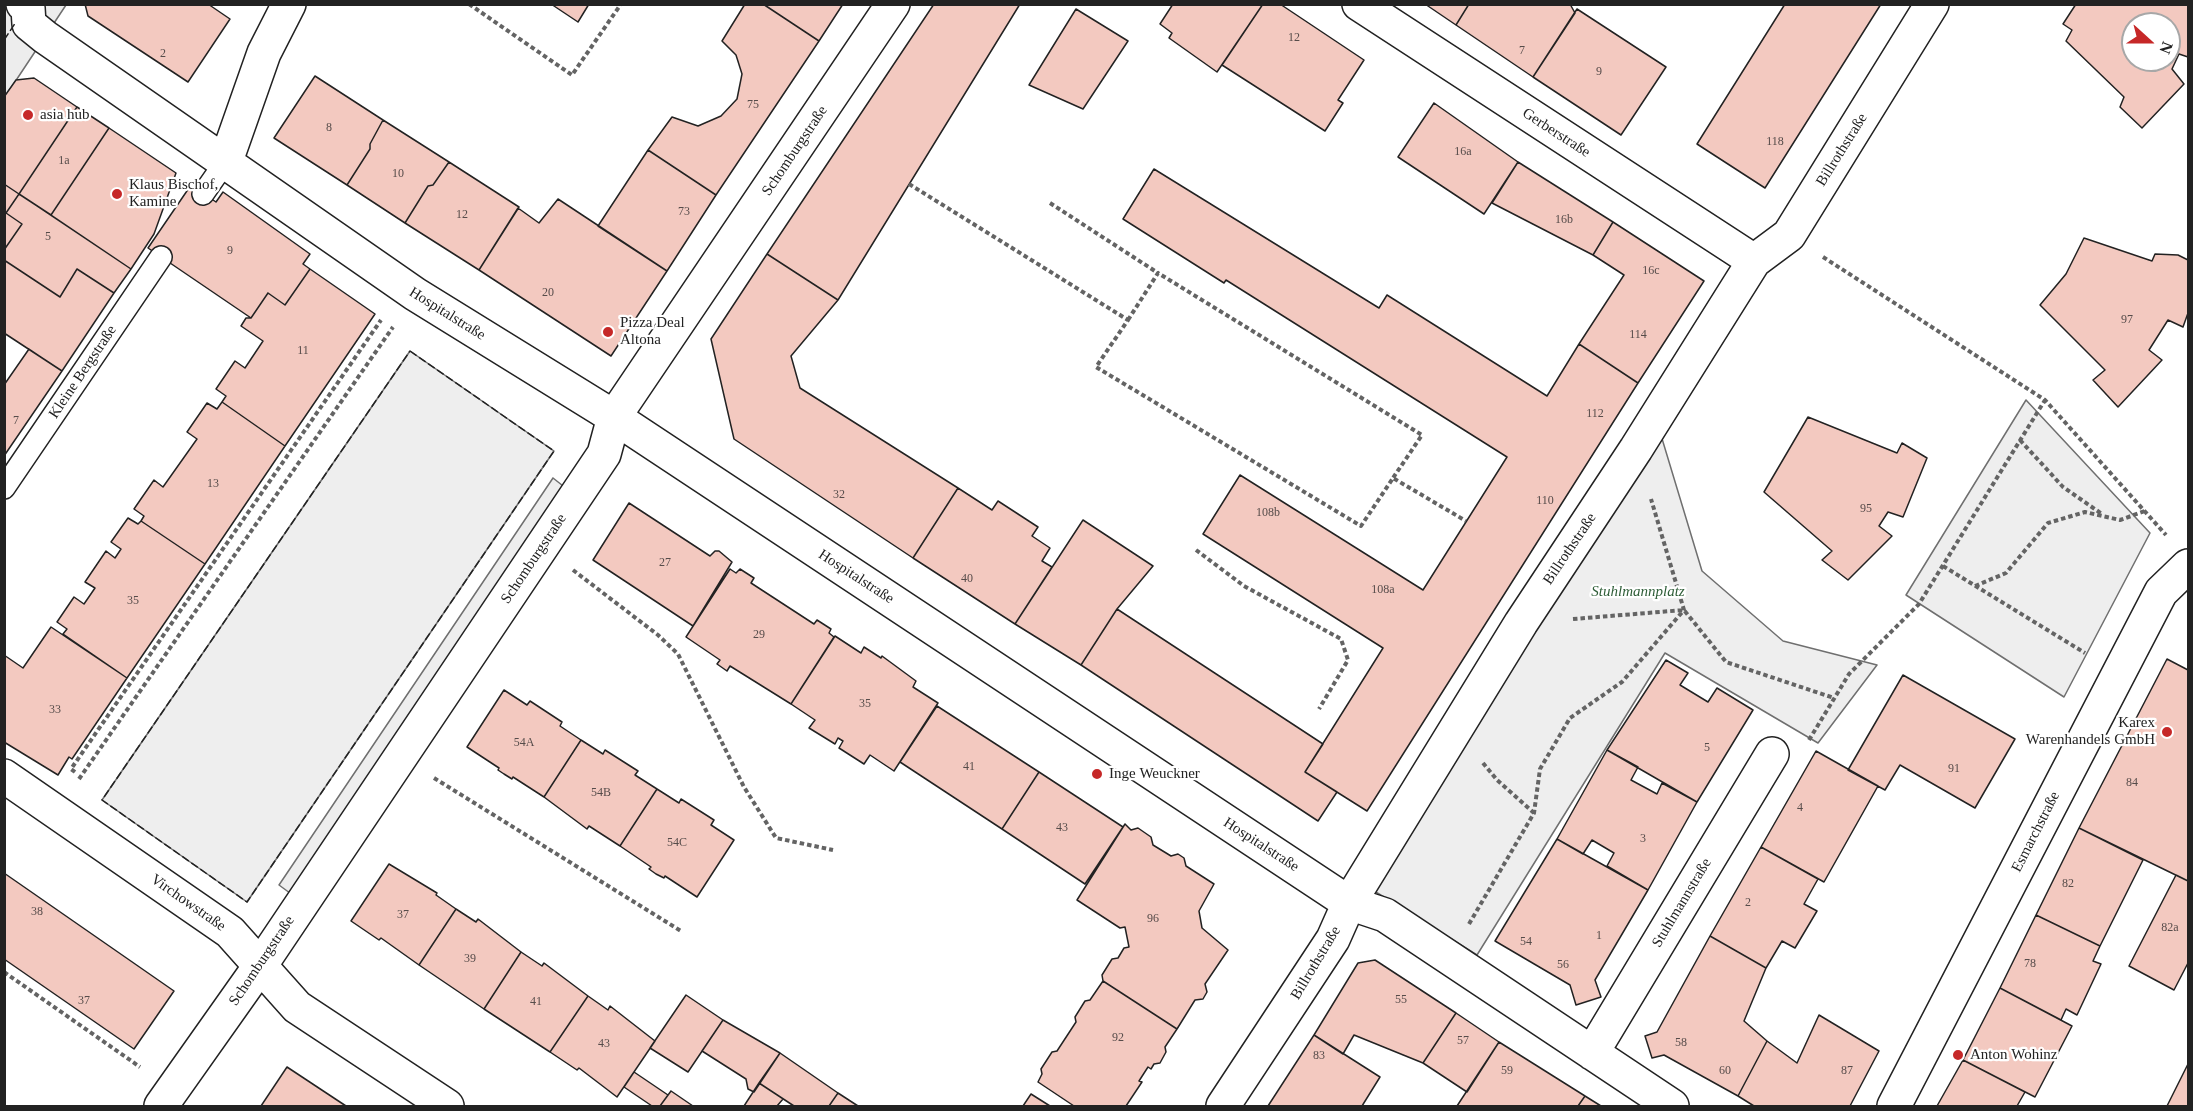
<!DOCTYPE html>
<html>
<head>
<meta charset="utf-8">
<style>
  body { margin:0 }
  #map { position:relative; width:2193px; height:1111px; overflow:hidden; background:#fff; font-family:Georgia,serif }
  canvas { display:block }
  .frame { position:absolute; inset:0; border:6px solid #222; pointer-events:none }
  .north { position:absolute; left:2121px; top:12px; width:60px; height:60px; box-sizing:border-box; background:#fff; border:2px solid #a7a7a7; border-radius:50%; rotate:111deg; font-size:16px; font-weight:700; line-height:24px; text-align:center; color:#222 }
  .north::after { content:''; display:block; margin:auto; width:21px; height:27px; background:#c62828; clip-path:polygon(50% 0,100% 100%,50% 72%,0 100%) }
</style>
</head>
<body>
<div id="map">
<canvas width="2193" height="1111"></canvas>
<div class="frame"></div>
<div class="north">N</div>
</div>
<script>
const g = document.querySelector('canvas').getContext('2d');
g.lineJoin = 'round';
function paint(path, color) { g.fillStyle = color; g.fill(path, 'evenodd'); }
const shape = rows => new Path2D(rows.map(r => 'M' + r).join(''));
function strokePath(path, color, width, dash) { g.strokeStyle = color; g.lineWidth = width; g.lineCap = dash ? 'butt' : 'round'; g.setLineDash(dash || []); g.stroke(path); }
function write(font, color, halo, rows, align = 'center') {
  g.font = font + ' Georgia,serif'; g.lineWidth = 4.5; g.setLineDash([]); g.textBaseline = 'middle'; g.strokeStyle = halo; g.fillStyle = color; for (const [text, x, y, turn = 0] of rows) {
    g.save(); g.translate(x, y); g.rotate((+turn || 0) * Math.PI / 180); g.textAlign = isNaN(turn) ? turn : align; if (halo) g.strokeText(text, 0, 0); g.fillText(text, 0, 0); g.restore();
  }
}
const green = shape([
  [410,351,554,451,247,902,102,800,410,351],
  [2026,400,2150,533,2064,697,1906,595,2026,400],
  [1660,432,1702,571,1783,641,1877,665,1818,743,1665,653,1477,955,1371,889,1660,432],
  [553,478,572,493,298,899,279,885,553,478]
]);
const parking = shape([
  [5,5,66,5,5,97,5,5]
]);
const building = shape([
  [85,4,208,4,230,19,188,82,88,16,85,4],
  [551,4,589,4,578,22,551,4],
  [745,4,763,4,819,41,716,195,648,150,672,117,698,126,721,116,737,99,742,74,736,55,722,41,745,4],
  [763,4,843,4,819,41,763,4],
  [934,4,1020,4,838,300,767,254,934,4],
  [1173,4,1263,4,1217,72,1169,38,1172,33,1160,24,1173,4],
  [1263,4,1280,4,1364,60,1338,100,1343,103,1325,131,1222,65,1263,4],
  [1425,4,1469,4,1456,25,1425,4],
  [1469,4,1570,4,1575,13,1533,77,1456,25,1469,4],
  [1785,4,1881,4,1765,188,1697,144,1785,4],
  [2076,4,2188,4,2188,57,2179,54,2172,69,2184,84,2142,128,2120,107,2124,97,2066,41,2072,30,2063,24,2076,4],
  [2133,24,2169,24,2169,60,2133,60,2133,24],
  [1076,9,1128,41,1083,109,1029,85,1076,9],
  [1577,9,1666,67,1621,135,1533,77,1577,9],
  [315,76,383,120,370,144,370,149,347,185,274,138,315,76],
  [34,78,77,107,19,194,4,184,4,97,16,80,34,78],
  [1434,103,1518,162,1484,214,1398,157,1434,103],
  [77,107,109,128,51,215,19,194,77,107],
  [383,120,449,162,433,185,428,186,405,223,347,185,370,149,370,144,383,120],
  [109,128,176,173,154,234,131,269,51,215,109,128],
  [648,150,716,195,667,271,598,226,648,150],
  [449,162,519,207,479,270,405,223,428,186,433,185,449,162],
  [1518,162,1613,222,1593,255,1492,203,1518,162],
  [1154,169,1379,308,1387,295,1547,396,1579,344,1638,383,1367,811,1305,772,1383,648,1203,534,1240,475,1423,590,1507,457,1226,280,1224,283,1123,219,1154,169],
  [4,184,19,194,6,213,22,224,4,250,4,184],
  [191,185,216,202,223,192,310,254,303,264,310,269,285,305,268,293,251,318,148,248,191,185],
  [19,194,131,269,114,293,77,269,60,297,4,260,4,250,22,224,6,213,19,194],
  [558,199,667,271,611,356,479,270,518,208,539,223,558,199],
  [1613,222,1704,281,1638,383,1579,344,1624,275,1593,255,1613,222],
  [2084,238,2152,261,2155,254,2178,255,2188,260,2188,313,2183,327,2168,320,2149,350,2162,360,2118,407,2093,380,2105,370,2040,305,2066,274,2084,238],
  [767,254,838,300,791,356,800,388,958,488,913,558,734,439,711,339,767,254],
  [4,260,60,297,77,269,114,293,62,371,4,333,4,260],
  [310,269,375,314,285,446,222,402,226,396,216,389,235,361,245,368,263,341,241,326,246,318,251,318,268,293,285,305,310,269],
  [29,349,62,371,4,456,4,385,29,349],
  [222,402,285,446,205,564,141,521,144,516,134,509,154,480,163,487,197,439,187,432,207,403,217,409,222,402],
  [1808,417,1897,453,1902,443,1927,458,1903,517,1888,512,1879,526,1892,536,1848,580,1822,560,1832,551,1764,492,1808,417],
  [958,488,992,510,998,501,1038,527,1032,536,1050,548,1042,561,1052,567,1015,624,913,558,958,488],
  [629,503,710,556,715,551,719,551,732,562,693,626,593,560,629,503],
  [128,518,138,524,141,521,205,564,127,678,63,634,67,629,57,622,74,597,84,604,95,588,85,582,106,551,115,558,121,549,111,542,128,518],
  [1083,520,1153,566,1117,609,1081,665,1015,624,1083,520],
  [730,569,736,573,740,569,754,578,751,583,814,624,817,620,831,629,829,633,834,637,791,704,730,666,727,671,717,664,720,660,686,637,730,569],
  [1117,609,1323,744,1305,772,1337,792,1318,821,1081,665,1117,609],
  [51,627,127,678,72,759,69,757,58,775,4,742,4,655,23,668,51,627],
  [835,636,861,653,864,647,881,658,882,656,916,681,913,687,938,703,894,771,870,755,864,764,839,748,843,741,838,738,835,744,809,728,815,720,791,704,835,636],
  [2167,659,2188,670,2188,881,2079,828,2167,659],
  [1666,660,1688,673,1680,685,1708,702,1717,688,1753,710,1697,802,1607,750,1666,660],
  [1903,675,2015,739,1975,808,1900,765,1885,790,1848,770,1903,675],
  [504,690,527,705,530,701,562,722,560,726,581,740,544,797,513,777,512,779,504,774,498,770,499,768,467,747,504,690],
  [937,706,1039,772,1002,829,900,762,937,706],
  [581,740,603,754,605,750,638,771,635,775,657,789,620,846,589,826,587,829,544,797,581,740],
  [1607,750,1638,767,1631,780,1657,794,1662,783,1697,802,1648,890,1607,866,1614,853,1592,840,1583,854,1557,839,1607,750],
  [1816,751,1878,786,1824,882,1761,847,1816,751],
  [1039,772,1123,827,1085,884,1002,829,1039,772],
  [657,789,679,803,681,799,714,820,711,825,734,840,697,897,665,876,664,878,656,874,649,869,651,867,620,846,657,789],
  [1125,824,1131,830,1138,828,1151,837,1153,845,1171,856,1178,854,1184,858,1186,866,1214,884,1199,911,1202,928,1228,950,1205,984,1207,992,1203,999,1195,1000,1177,1029,1103,981,1102,975,1112,959,1118,958,1124,948,1129,947,1125,927,1120,928,1077,900,1125,824],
  [2079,828,2143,860,2100,946,2036,915,2079,828],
  [1557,839,1648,890,1595,980,1601,997,1576,1005,1570,985,1495,941,1557,839],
  [1761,847,1818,879,1804,904,1817,911,1795,948,1782,941,1766,968,1710,936,1761,847],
  [389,864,437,893,436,895,456,909,419,965,381,938,379,940,351,921,389,864],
  [4,873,174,991,134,1049,4,959,4,873],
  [2176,875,2188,881,2188,963,2174,990,2129,966,2176,875],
  [456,909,476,922,478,919,521,952,484,1009,419,965,456,909],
  [2036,915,2100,946,2093,961,2101,964,2077,1015,2066,1009,2061,1020,2000,988,2036,915],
  [1710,936,1766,968,1744,1021,1767,1041,1738,1096,1664,1055,1652,1058,1645,1036,1657,1032,1710,936],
  [521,952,542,966,544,963,588,996,550,1052,484,1009,521,952],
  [1375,960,1456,1013,1423,1063,1354,1035,1343,1054,1314,1035,1358,963,1375,960],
  [1103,981,1177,1029,1165,1047,1166,1052,1160,1063,1154,1064,1151,1069,1148,1067,1139,1081,1142,1082,1126,1106,1074,1106,1038,1082,1042,1074,1041,1069,1052,1052,1057,1051,1076,1022,1075,1017,1085,1001,1090,1000,1103,981],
  [2000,988,2072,1026,2035,1097,1963,1060,2000,988],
  [686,995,723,1020,688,1072,650,1048,686,995],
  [588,996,608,1010,610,1006,655,1041,617,1097,579,1068,577,1070,550,1052,588,996],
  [1456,1013,1499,1042,1467,1092,1423,1063,1456,1013],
  [1819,1015,1879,1051,1850,1106,1754,1106,1738,1096,1767,1041,1797,1063,1819,1015],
  [723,1020,780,1053,754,1092,748,1089,746,1079,702,1051,723,1020],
  [1314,1035,1380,1077,1362,1106,1268,1106,1314,1035],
  [1499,1042,1585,1096,1578,1106,1457,1106,1499,1042],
  [780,1053,838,1093,829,1106,794,1106,759,1083,780,1053],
  [1963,1060,2025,1092,2017,1106,1937,1106,1963,1060],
  [2188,1064,2188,1106,2167,1106,2188,1064],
  [287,1067,346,1106,261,1106,287,1067],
  [634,1072,668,1095,660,1106,652,1106,624,1087,634,1072],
  [759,1083,783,1099,777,1106,744,1106,759,1083],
  [671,1091,693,1106,660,1106,671,1091],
  [838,1093,858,1106,829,1106,838,1093],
  [1031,1094,1050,1106,1023,1106,1031,1094],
  [1585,1096,1601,1106,1578,1106,1585,1096]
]);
const path = shape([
  [469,4,572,75,621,4],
  [909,184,1128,320,1096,367,1361,526,1393,478,1466,521],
  [1050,203,1158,273],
  [1823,257,2045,400,2166,535],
  [1128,320,1158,273,1422,435,1393,478],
  [2020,440,2063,487,2102,514],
  [1196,550,1244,586,1341,639,1348,660,1319,709],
  [1943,566,2085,653],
  [573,570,658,635,678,654,744,787,776,838,833,850],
  [1975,586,2006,573,2048,523,2085,512,2120,520,2145,511],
  [1573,619,1684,610,1726,662,1834,698],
  [1809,740,1849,674,1919,604,2045,400],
  [1483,763,1497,780,1534,813],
  [75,772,71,769,381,320],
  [434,778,681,931],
  [79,779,393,327],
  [1469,924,1534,813,1540,769,1570,718,1622,682,1684,610,1651,499],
  [4,972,140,1067]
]);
const lane = shape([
  [203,194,226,161],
  [4,488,161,257]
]);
const street = shape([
  [23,4,28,8,29,24,45,37,415,294,614,417,1349,903,1385,915,1672,1106],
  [1359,4,1754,261],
  [226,161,264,53,289,4],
  [4,776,230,932,297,1007,447,1106],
  [1592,1053,1772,754],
  [161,1106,260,966,604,454,614,417,893,4],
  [1223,1106,1333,939,1349,903,1521,623,1636,449,1754,261,1789,235,1932,4],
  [1894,1106,2161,592,2188,566]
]);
const fence = shape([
  [4,40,16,22],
  [410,351,554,451,247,902,102,800,410,351]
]);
const markers = [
  [28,115,6,"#c62828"],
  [117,194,6,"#c62828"],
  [608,332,6,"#c62828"],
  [2167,732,6,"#c62828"],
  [1097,774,6,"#c62828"],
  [1958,1055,6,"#c62828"]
];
const numberNames = [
  ["12",1294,38],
  ["7",1522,51],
  ["2",163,54],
  ["9",1599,72],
  ["75",753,105],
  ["8",329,128],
  ["118",1775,142],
  ["16a",1463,152],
  ["1a",64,161],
  ["10",398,174],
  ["73",684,212],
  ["12",462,215],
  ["16b",1564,220],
  ["5",48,237],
  ["9",230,251],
  ["16c",1651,271],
  ["20",548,293],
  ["97",2127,320],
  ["114",1638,335],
  ["11",303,351],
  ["112",1595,414],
  ["7",16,421],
  ["13",213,484],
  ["32",839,495],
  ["110",1545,501],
  ["95",1866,509],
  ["108b",1268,513],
  ["27",665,563],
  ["40",967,579],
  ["108a",1383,590],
  ["35",133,601],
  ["29",759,635],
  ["35",865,704],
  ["33",55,710],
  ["54A",524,743],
  ["5",1707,748],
  ["41",969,767],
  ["91",1954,769],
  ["84",2132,783],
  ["54B",601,793],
  ["4",1800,808],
  ["43",1062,828],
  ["3",1643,839],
  ["54C",677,843],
  ["82",2068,884],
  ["2",1748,903],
  ["38",37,912],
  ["37",403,915],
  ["96",1153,919],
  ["82a",2170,928],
  ["1",1599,936],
  ["54",1526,942],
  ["39",470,959],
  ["78",2030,964],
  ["56",1563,965],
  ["55",1401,1000],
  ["37",84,1001],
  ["41",536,1002],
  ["92",1118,1038],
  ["57",1463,1041],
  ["58",1681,1043],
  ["43",604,1044],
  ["83",1319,1056],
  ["59",1507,1071],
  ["60",1725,1071],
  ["87",1847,1071]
];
const poiNames = [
  ["asia hub",40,115],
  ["Klaus Bischof,",129,185],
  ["Kamine",129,202],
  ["Pizza Deal",620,323],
  ["Altona",620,340],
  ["Karex",2155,723,"right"],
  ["Warenhandels GmbH",2155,740,"right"],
  ["Inge Weuckner",1109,774],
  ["Anton Wohinz",1970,1055]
];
const streetNames = [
  ["Gerberstraße",1556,133,33],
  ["Billrothstraße",1842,150,-58],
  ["Schomburgstraße",795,151,-56],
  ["Hospitalstraße",447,314,32],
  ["Kleine Bergstraße",83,372,-56],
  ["Billrothstraße",1570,549,-56],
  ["Schomburgstraße",534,559,-56],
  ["Hospitalstraße",856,577,33],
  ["Esmarchstraße",2036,832,-63],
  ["Hospitalstraße",1261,845,33],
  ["Virchowstraße",188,903,35],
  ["Stuhlmannstraße",1682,903,-59],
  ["Schomburgstraße",262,961,-56],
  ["Billrothstraße",1316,963,-59]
];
const parkNames = [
  ["Stuhlmannplatz",1638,592]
];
paint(green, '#eee');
strokePath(green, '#6f6f6f', 1.5);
paint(parking, '#ededed');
strokePath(parking, '#6f6f6f', 1.5);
paint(building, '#f3c9c0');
strokePath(building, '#222', 1.5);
strokePath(lane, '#222', 24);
strokePath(street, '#222', 36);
strokePath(path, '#646464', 4, [4.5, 3]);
strokePath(lane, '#fff', 21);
strokePath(street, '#fff', 33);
strokePath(fence, '#222', 1.5, [8, 3]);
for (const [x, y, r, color] of markers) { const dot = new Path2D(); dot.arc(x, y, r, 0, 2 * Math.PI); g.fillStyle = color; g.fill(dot); strokePath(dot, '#fff', 2); }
write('12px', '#564c4a', null, numberNames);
write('15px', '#222', '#fff', poiNames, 'left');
write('15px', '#222', '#fff', streetNames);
write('italic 15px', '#2f5e38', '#fff', parkNames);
</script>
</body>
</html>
